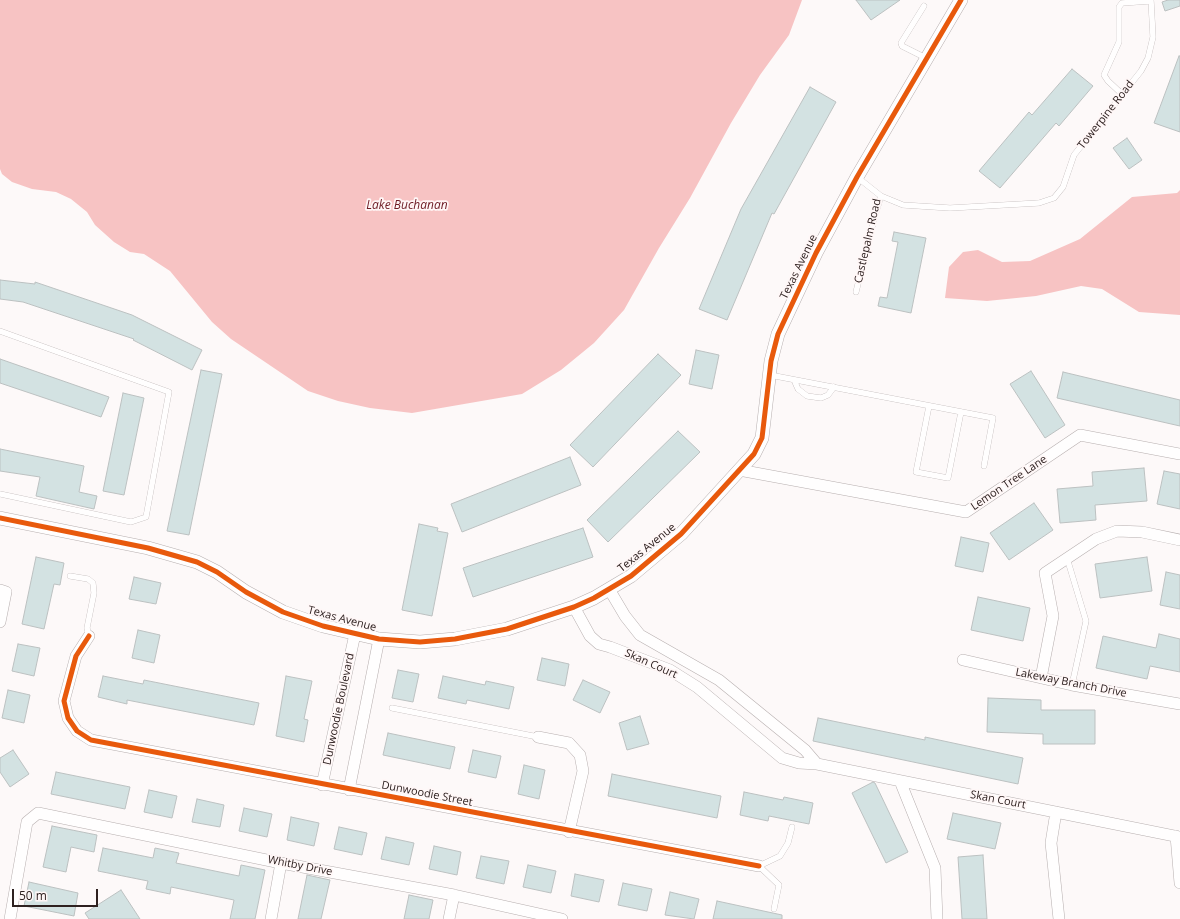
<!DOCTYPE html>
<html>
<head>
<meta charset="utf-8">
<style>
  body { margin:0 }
  #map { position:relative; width:1180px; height:919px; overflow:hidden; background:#fdf9f9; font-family:"Open Sans",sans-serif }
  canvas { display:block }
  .scale { position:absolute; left:12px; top:889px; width:86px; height:18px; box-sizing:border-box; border:2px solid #2e2120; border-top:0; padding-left:5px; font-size:12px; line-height:14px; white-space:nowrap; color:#2e2120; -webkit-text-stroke:3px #fff7f7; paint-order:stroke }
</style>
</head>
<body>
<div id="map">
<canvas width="1180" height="919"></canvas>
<div class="scale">50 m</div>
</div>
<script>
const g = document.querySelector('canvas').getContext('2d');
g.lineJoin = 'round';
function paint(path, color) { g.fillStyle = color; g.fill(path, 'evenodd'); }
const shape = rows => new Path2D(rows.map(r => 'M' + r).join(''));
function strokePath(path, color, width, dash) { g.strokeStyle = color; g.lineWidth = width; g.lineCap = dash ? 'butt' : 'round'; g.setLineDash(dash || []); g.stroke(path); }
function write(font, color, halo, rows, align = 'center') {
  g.font = font + ' "Open Sans",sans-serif'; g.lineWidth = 3.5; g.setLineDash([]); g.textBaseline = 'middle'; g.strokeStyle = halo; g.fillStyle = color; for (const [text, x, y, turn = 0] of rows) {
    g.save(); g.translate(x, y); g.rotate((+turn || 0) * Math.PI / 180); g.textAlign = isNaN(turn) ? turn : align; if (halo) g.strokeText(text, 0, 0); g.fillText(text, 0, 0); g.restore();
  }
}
const water = shape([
  [0,0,802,0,789,35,760,75,731,123,690,198,659,248,624,310,594,343,561,370,522,394,412,413,370,408,338,401,308,391,231,339,212,322,170,271,144,254,130,252,114,242,95,225,87,212,71,199,56,192,32,189,12,182,2,174,0,169],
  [1180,190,1180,315,1139,312,1102,289,1081,286,1036,296,987,301,945,298,949,267,963,252,978,250,1002,262,1030,261,1080,239,1132,197,1177,193]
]);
const building = shape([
  [856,0,900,0,871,20,856,0],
  [1168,0,1180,0,1180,6,1165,11,1162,2,1168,0],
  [1179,56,1180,56,1180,132,1154,123,1179,56],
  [1072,69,1093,86,1059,126,1056,123,1000,188,979,171,1029,112,1032,115,1072,69],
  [810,87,836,102,774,214,772,213,727,320,699,309,741,209,810,87],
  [1127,138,1142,160,1129,169,1113,148,1127,138],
  [894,232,926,238,911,313,878,306,880,297,887,298,898,242,892,241,894,232],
  [0,280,35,284,35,282,132,315,202,350,192,370,133,340,134,339,23,302,0,299,0,280],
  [696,350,719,355,712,389,689,384,696,350],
  [658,354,681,375,593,467,570,445,658,354],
  [0,359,109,397,101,417,0,383,0,359],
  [201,370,222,374,189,535,167,531,201,370],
  [1031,371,1065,425,1045,438,1010,384,1031,371],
  [1063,372,1180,400,1180,426,1057,398,1063,372],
  [123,393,144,398,124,495,103,491,123,393],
  [678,431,700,452,608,542,587,520,678,431],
  [0,449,84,466,79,492,97,496,94,509,36,496,40,477,0,471,0,449],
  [570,457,581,485,462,532,451,504,570,457],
  [1144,468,1147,501,1095,505,1096,520,1060,523,1057,489,1093,486,1092,472,1144,468],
  [1164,471,1180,474,1180,509,1157,504,1164,471],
  [1034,503,1053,530,1009,560,990,533,1034,503],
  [419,524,438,528,437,531,448,533,432,616,402,610,419,524],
  [583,528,593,557,473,597,463,568,583,528],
  [961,537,989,543,983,572,955,566,961,537],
  [36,557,64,563,60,585,54,584,44,629,22,624,36,557],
  [1147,557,1152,591,1100,598,1095,564,1147,557],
  [1166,572,1180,575,1180,609,1160,605,1166,572],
  [134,577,161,583,156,604,129,599,134,577],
  [978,597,1030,608,1023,641,971,630,978,597],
  [138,630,160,635,154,663,132,658,138,630],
  [1159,634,1180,639,1180,672,1150,666,1147,679,1096,668,1103,636,1156,648,1159,634],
  [18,644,40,648,34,676,12,671,18,644],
  [542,658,569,664,565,686,537,680,542,658],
  [398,670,419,674,413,702,392,698,398,670],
  [103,676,143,684,144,680,259,703,254,725,127,700,127,704,98,697,103,676],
  [286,676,312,681,304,719,308,720,304,742,276,736,286,676],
  [443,676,485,685,486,681,514,687,509,709,467,700,466,704,438,698,443,676],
  [583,680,610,692,600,713,573,700,583,680],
  [8,690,30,695,24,723,2,718,8,690],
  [988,698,1041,700,1041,710,1095,710,1095,744,1043,744,1043,734,987,732,988,698],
  [640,716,649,744,627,750,619,723,640,716],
  [818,718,925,740,925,737,1023,758,1018,784,813,741,818,718],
  [388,733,455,747,450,769,383,755,388,733],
  [13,750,29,774,10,787,0,772,0,758,13,750],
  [473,750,501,756,496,778,468,772,473,750],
  [524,765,545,770,539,799,518,794,524,765],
  [56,772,130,787,125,809,51,794,56,772],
  [612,774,721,796,717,818,608,796,612,774],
  [873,782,875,783,908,852,886,863,852,793,873,782],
  [149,790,177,796,172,818,144,812,149,790],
  [744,792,783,800,784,797,813,803,809,824,769,816,768,821,740,815,744,792],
  [197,799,224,805,220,827,192,822,197,799],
  [244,808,272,814,267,837,239,831,244,808],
  [953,813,1001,823,995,849,947,839,953,813],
  [291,817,319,823,314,846,287,840,291,817],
  [52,826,97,835,94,852,71,847,66,872,43,867,52,826],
  [339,827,367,833,362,855,334,849,339,827],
  [386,837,414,843,409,865,381,859,386,837],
  [434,846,461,852,457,875,429,869,434,846],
  [103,848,153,858,155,848,179,853,176,863,239,876,241,865,265,870,255,919,230,919,234,900,171,887,170,894,146,889,148,881,98,871,103,848],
  [983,855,987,919,962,919,958,857,983,855],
  [481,856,509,861,504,884,476,878,481,856],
  [528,865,556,871,551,893,523,887,528,865],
  [575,874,604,880,599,902,571,896,575,874],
  [307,875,330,880,321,919,298,919,307,875],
  [29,882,78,893,74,916,24,906,29,882],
  [623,883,652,889,647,911,618,905,623,883],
  [121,890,140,919,89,919,85,913,121,890],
  [670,892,699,899,694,919,665,915,670,892],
  [409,895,433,900,429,919,404,919,409,895],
  [717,901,782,915,782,919,713,919,717,901]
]);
const service = shape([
  [924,6,901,43,902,46,926,58],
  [1122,94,1108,81,1104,75,1119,42,1119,7,1122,3,1151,1],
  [881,196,903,205,950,208,1039,203,1054,198,1063,187,1074,155,1141,71,1148,58,1153,37,1151,0],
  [856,292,874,219,881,196,857,177],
  [0,331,169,392,146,517,131,522,0,494],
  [770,375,993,418,984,466],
  [794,380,798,389,807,396,821,398,828,395,834,387],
  [929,406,916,472,948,478,961,412],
  [1067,558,1086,621,1072,685],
  [70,576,88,579,93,583,94,593,87,628,89,636],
  [392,708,538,737],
  [774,909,779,885,759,866,780,856,788,843,792,827]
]);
const minor = shape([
  [739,470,966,512,1080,435,1180,454],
  [609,589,625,616,640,635,719,680,805,750,817,764],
  [0,590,6,592,0,622],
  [574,607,590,636,599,644,610,647,670,670,697,687,782,758,799,763,817,764,1180,837],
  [89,636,76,656,64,701,68,718,77,731,91,740,759,866],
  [963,660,1072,685,1180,704],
  [1041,678,1053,616,1045,573,1096,539,1117,531,1142,532,1180,540],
  [538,737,569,743,580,755,583,771,569,832],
  [900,781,935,868,937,919],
  [322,785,355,634],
  [349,790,379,639],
  [1056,812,1051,843,1059,919],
  [1176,836,1180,883],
  [10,919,27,822,38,813,281,863,454,895,562,919],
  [271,919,281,863],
  [449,919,454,895]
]);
const tertiary = shape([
  [0,518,148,548,197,562,217,572,246,592,283,612,323,626,379,639,420,642,455,639,507,629,574,607,594,598,631,576,681,534,754,454,762,438,771,361,778,334,816,253,857,177,961,0]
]);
const cycleway = shape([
  [0,518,148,548,197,562,217,572,246,592,283,612,323,626,379,639,420,642,455,639,507,629,574,607,594,598,631,576,681,534,754,454,762,438,771,361,778,334,816,253,857,177,961,0],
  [89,636,76,656,64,701,68,718,77,731,91,740,759,866]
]);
const streetNames = [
  ["Towerpine Road",1106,115,-52],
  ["Castlepalm Road",868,241,-77],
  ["Texas Avenue",799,267,-64],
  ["Lemon Tree Lane",1009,483,-34],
  ["Texas Avenue",647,548,-39],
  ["Texas Avenue",342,619,15],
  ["Skan Court",651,664,24],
  ["Lakeway Branch Drive",1071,683,11],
  ["Dunwoodie Boulevard",339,709,-78],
  ["Dunwoodie Street",427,794,11],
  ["Skan Court",998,800,11],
  ["Whitby Drive",300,866,11]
];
const waterNames = [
  ["Lake Buchanan",407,206]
];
paint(water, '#f7c3c3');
paint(building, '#d3e2e2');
strokePath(building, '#bcc1c1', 1);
strokePath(service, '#b7afaf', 6);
strokePath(minor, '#b7afaf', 12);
strokePath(tertiary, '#b7afaf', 14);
strokePath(service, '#fffefe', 5.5);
strokePath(minor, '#fffefe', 11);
strokePath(tertiary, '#fffefe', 13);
strokePath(cycleway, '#e8590c', 5);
write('11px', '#2e2120', '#fff7f7', streetNames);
write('italic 12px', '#6e1b24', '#fff7f7', waterNames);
</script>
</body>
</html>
